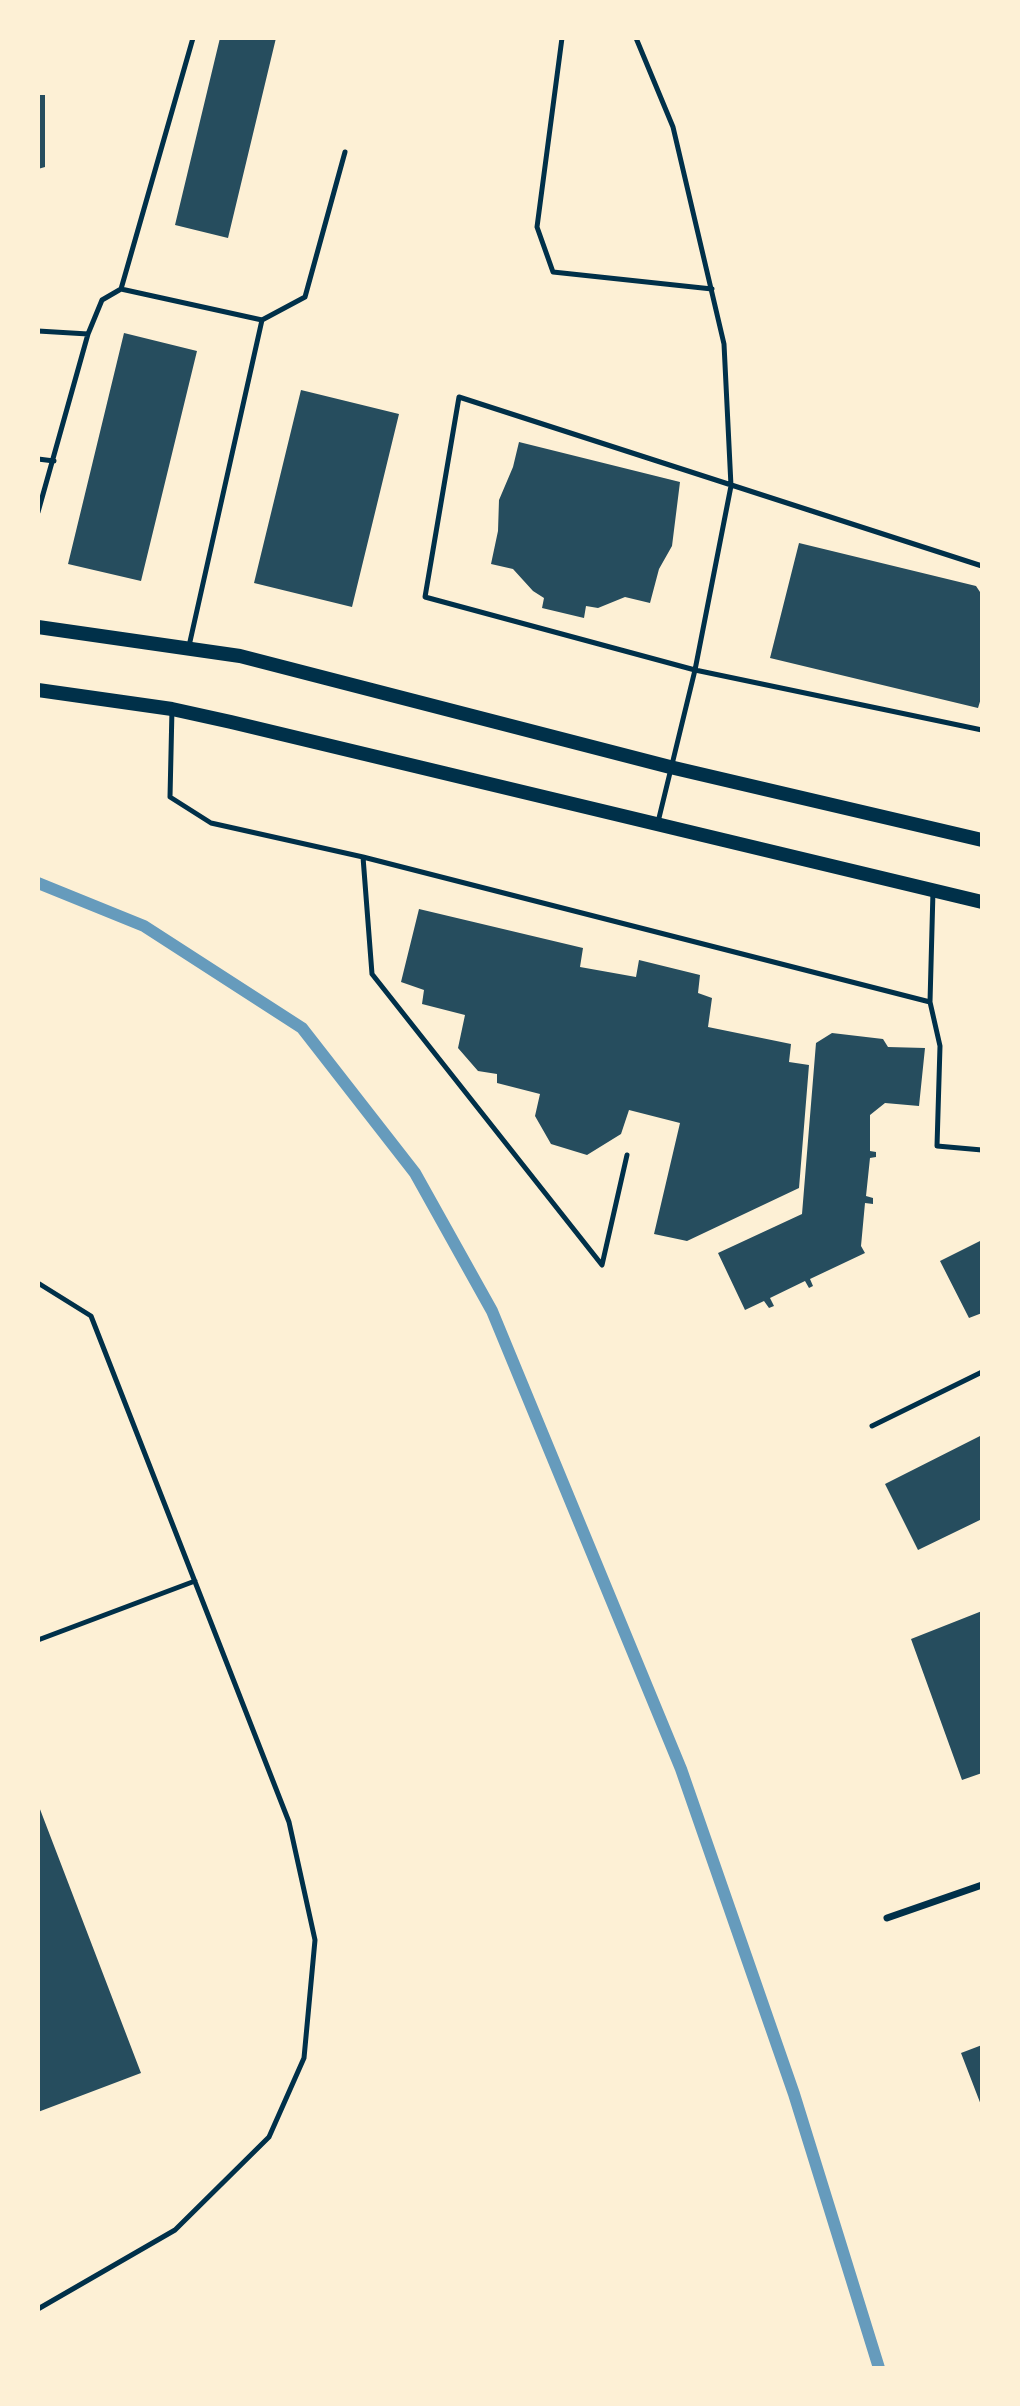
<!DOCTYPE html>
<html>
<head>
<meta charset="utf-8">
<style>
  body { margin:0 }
  #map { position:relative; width:1020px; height:2406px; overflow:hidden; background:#fdf0d5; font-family:Ubuntu,sans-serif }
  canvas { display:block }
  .frame { position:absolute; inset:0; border:40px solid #fdf0d5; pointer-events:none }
</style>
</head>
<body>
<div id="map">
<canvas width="1020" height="2406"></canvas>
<div class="frame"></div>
</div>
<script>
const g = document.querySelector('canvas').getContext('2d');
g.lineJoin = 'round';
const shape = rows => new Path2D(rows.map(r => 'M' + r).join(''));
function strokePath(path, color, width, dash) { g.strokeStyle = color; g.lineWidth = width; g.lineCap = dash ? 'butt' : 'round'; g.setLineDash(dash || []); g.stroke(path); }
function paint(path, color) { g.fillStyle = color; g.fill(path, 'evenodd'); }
const stream = shape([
  [38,883,144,926,302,1028,415,1173,492,1311,681,1769,794,2094,879,2368]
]);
const building = shape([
  [220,38,276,38,228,238,175,225],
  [38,95,45,95,45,167,38,169],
  [124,333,197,351,141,581,68,564],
  [301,390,399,414,352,607,254,583],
  [519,442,680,482,672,546,659,569,650,603,625,597,598,608,586,606,584,618,542,608,544,598,533,591,513,569,491,564,498,531,499,500,513,467],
  [799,543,976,586,982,595,982,695,978,708,770,658],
  [419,909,583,948,580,967,636,977,639,960,700,975,698,993,712,998,708,1027,791,1044,789,1062,809,1065,799,1188,687,1241,654,1234,680,1123,629,1110,621,1134,587,1155,551,1144,535,1116,540,1094,497,1083,497,1074,478,1071,458,1048,465,1015,422,1004,424,990,401,982],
  [832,1033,883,1039,888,1047,925,1048,919,1106,885,1103,870,1115,870,1151,876,1152,876,1157,870,1158,866,1196,873,1198,873,1204,865,1203,861,1246,865,1253,810,1279,813,1286,809,1288,805,1281,770,1298,774,1306,769,1308,764,1301,745,1310,718,1253,802,1214,816,1043],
  [982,1240,982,1313,969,1318,940,1261],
  [982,1435,982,1519,918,1550,885,1484],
  [982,1611,982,1773,962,1780,911,1639],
  [38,1804,141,2073,38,2112],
  [982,2045,982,2105,981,2105,961,2053]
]);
const service = shape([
  [562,38,537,227,553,272,712,289],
  [636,38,673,127,724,344,731,486,695,670,658,822],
  [121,289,193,38],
  [262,320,305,297,345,152],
  [38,331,88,334],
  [38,459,54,461],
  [38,512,88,334,102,300,121,289,262,320,189,646],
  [982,566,459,397,425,597,695,670,982,730],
  [172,709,170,797,211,823,363,857,930,1002,933,891],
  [363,857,372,974,602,1265,627,1155],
  [930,1002,940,1046,937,1146,982,1150],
  [38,1283,91,1316,289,1822,315,1940,304,2058,269,2137,175,2230,38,2309],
  [872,1426,982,1372],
  [38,1640,195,1581]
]);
const minor = shape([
  [887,1918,982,1885]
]);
const secondary = shape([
  [38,627,240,656,670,767,982,840],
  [38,690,172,709,231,722,982,902]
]);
strokePath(stream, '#669bbc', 12);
paint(building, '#264d5e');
strokePath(service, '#003049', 5);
strokePath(minor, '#003049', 7);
strokePath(secondary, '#003049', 14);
</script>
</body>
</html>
